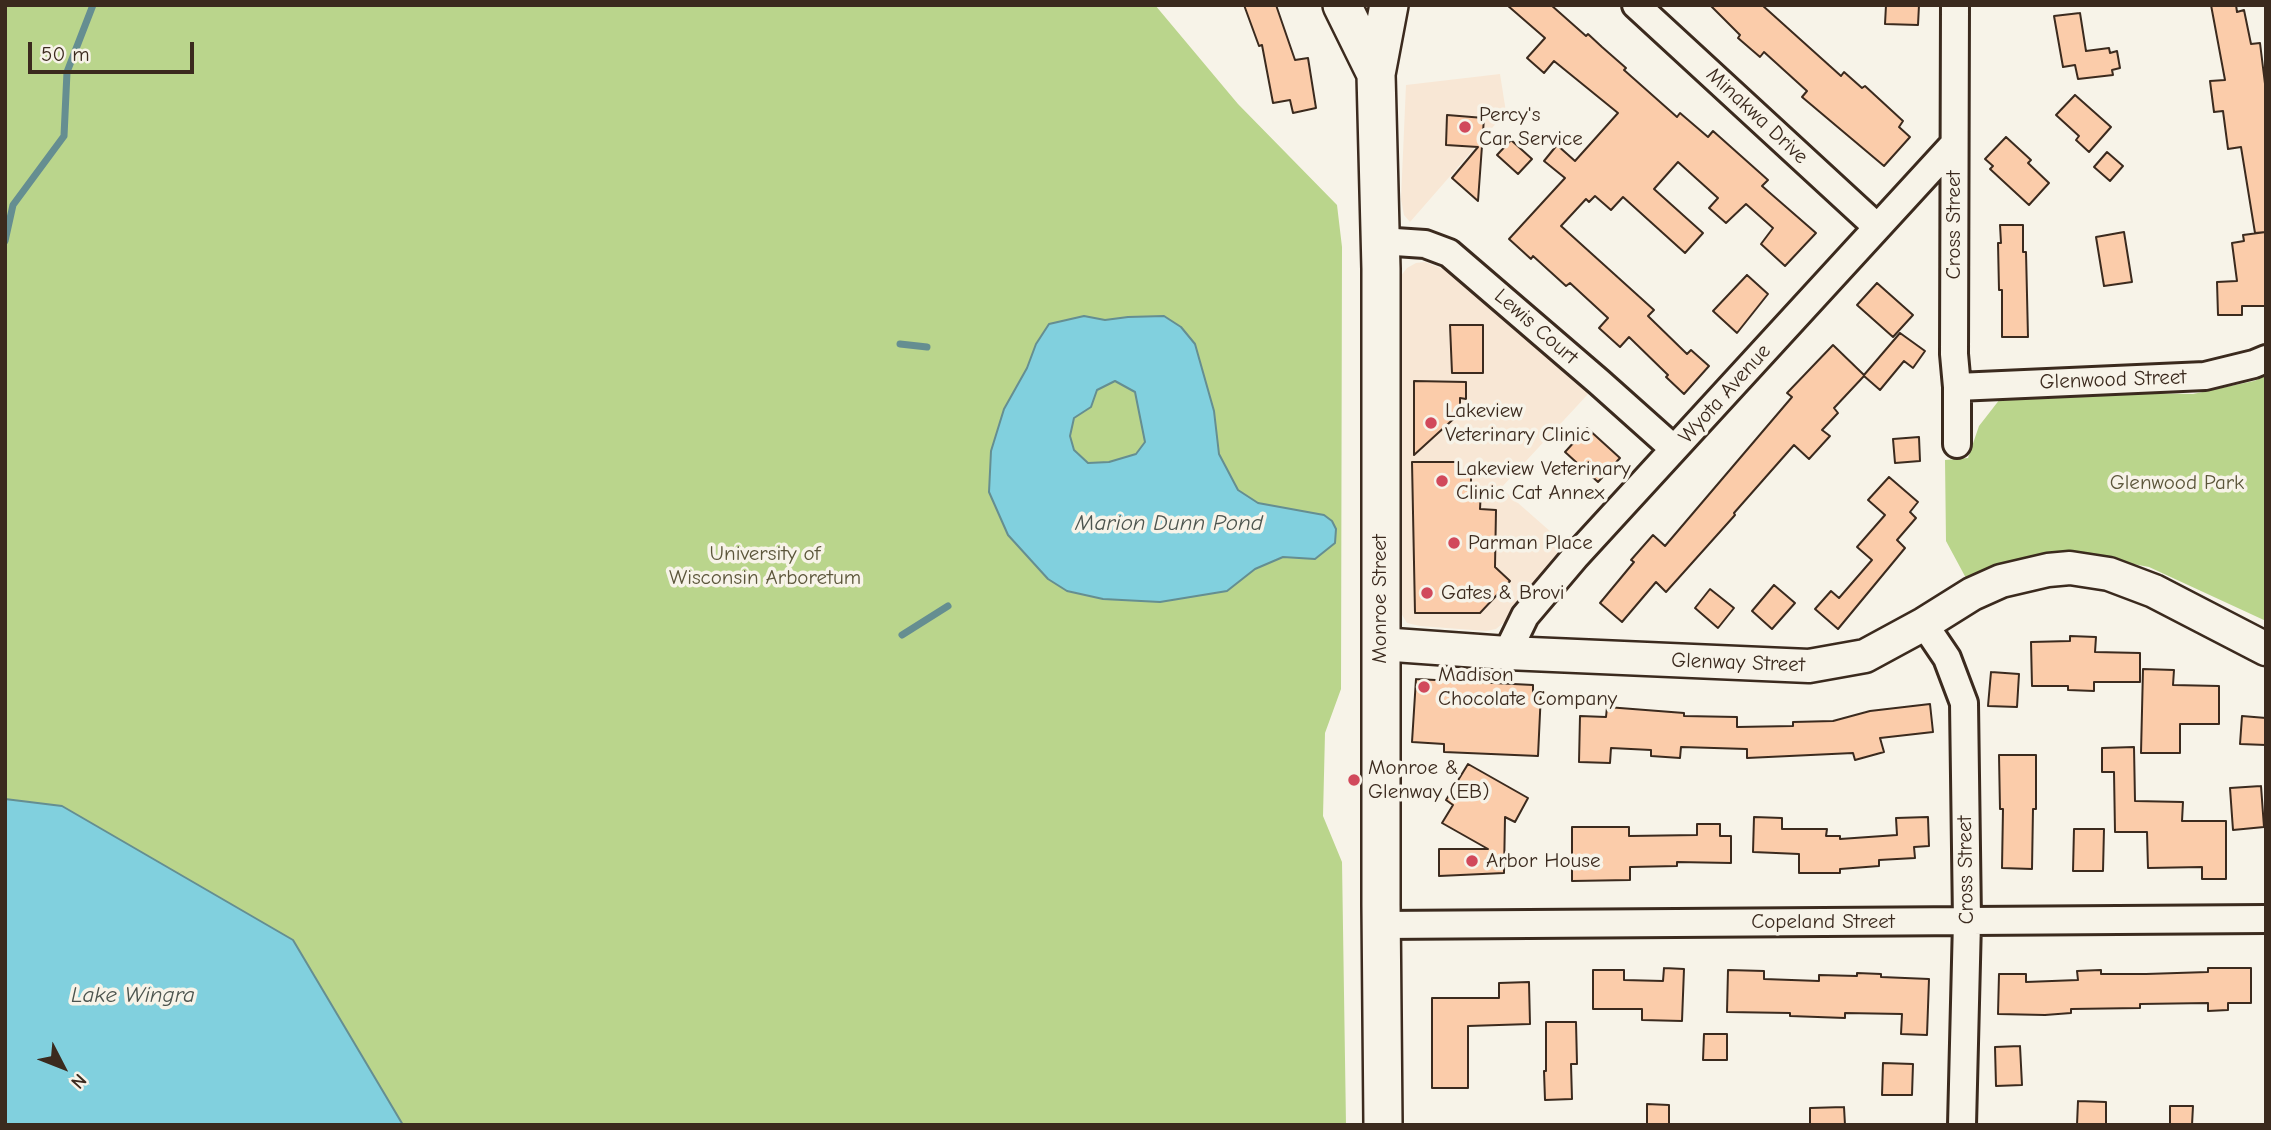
<!DOCTYPE html>
<html>
<head>
<meta charset="utf-8">
<style>
  body { margin:0 }
  #map { position:relative; width:2271px; height:1130px; overflow:hidden; background:#f7f3e8; font-family:"Comic Neue",sans-serif }
  canvas { display:block }
  .frame { position:absolute; inset:0; border:7px solid #3b2a1e; pointer-events:none }
  .north { position:absolute; left:28px; top:1032px; width:70px; height:70px; -webkit-text-stroke:5px #f7f3e8; paint-order:stroke; rotate:132deg; font-size:19px; font-weight:700; line-height:28px; text-align:center; color:#3b2a1e }
  .north::after { content:''; display:block; margin:auto; width:24px; height:32px; background:#3b2a1e; clip-path:polygon(50% 0,100% 100%,50% 72%,0 100%) }
  .scale { position:absolute; left:28px; top:42px; width:166px; height:32px; box-sizing:border-box; border:4px solid #3b2a1e; border-top:0; padding-left:9px; font-size:21px; line-height:24px; white-space:nowrap; color:#3b2a1e; -webkit-text-stroke:5px #f7f3e8; paint-order:stroke }
</style>
</head>
<body>
<div id="map">
<canvas width="2271" height="1130"></canvas>
<div class="frame"></div>
<div class="north">N</div>
<div class="scale">50 m</div>
</div>
<script>
const g = document.querySelector('canvas').getContext('2d');
g.lineJoin = 'round';
function paint(path, color) { g.fillStyle = color; g.fill(path, 'evenodd'); }
const shape = rows => new Path2D(rows.map(r => 'M' + r).join(''));
function strokePath(path, color, width, dash) { g.strokeStyle = color; g.lineWidth = width; g.lineCap = dash ? 'butt' : 'round'; g.setLineDash(dash || []); g.stroke(path); }
function write(font, color, halo, rows, align = 'center') {
  g.font = font + ' "Comic Neue",sans-serif'; g.lineWidth = 7; g.setLineDash([]); g.textBaseline = 'middle'; g.strokeStyle = halo; g.fillStyle = color; for (const [text, x, y, turn = 0] of rows) {
    g.save(); g.translate(x, y); g.rotate((+turn || 0) * Math.PI / 180); g.textAlign = isNaN(turn) ? turn : align; if (halo) g.strokeText(text, 0, 0); g.fillText(text, 0, 0); g.restore();
  }
}
const built = shape([
  [1500,74,1506,112,1410,222,1404,215,1401,199,1406,85],
  [1425,262,1445,270,1535,343,1589,393,1501,488,1568,547,1507,620,1496,629,1486,631,1420,626,1407,623,1401,613,1398,289,1400,277,1407,268,1416,263]
]);
const green = shape([
  [5,5,1155,5,1238,104,1337,205,1342,247,1341,689,1325,733,1323,816,1342,862,1346,1125,403,1125,293,940,62,806,5,799],
  [2266,376,2266,621,2149,567,2080,554,2007,563,1967,580,1946,541,1945,460,1968,458,1979,426,2000,399,2073,392,2193,394,2254,381]
]);
const water = shape([
  [1084,316,1105,320,1128,317,1164,316,1181,327,1195,344,1214,411,1219,454,1238,490,1258,503,1324,515,1332,521,1336,529,1335,543,1315,559,1283,557,1255,569,1227,591,1160,602,1103,599,1067,591,1048,579,1008,535,989,492,991,451,1004,409,1027,368,1036,344,1049,324,1084,316],
  [1115,381,1135,392,1145,442,1136,454,1109,462,1088,463,1074,450,1070,436,1074,418,1091,407,1097,390,1115,381],
  [5,799,62,806,293,940,403,1125,5,1125,5,799]
]);
const stream = shape([
  [5,241,13,205,64,136,67,72,93,5],
  [900,344,927,347],
  [902,635,948,606]
]);
const building = shape([
  [1244,5,1276,5,1295,60,1308,58,1316,108,1293,113,1290,100,1273,103,1262,45,1259,46,1244,5],
  [1507,5,1551,5,1586,36,1588,34,1602,47,1626,68,1624,70,1677,117,1680,113,1708,137,1713,131,1768,180,1762,186,1816,233,1785,266,1761,244,1773,228,1746,204,1726,223,1709,208,1718,198,1678,162,1654,189,1703,233,1685,253,1623,197,1611,210,1595,196,1589,202,1586,199,1561,226,1654,310,1648,316,1687,354,1691,350,1709,366,1684,394,1666,377,1668,375,1629,337,1620,347,1599,328,1608,318,1570,283,1566,286,1533,256,1531,259,1509,239,1565,178,1544,161,1557,145,1575,161,1618,113,1554,61,1544,73,1527,58,1545,38,1507,5],
  [1710,5,1762,5,1841,76,1844,72,1862,88,1865,86,1903,121,1899,127,1910,137,1884,166,1802,97,1807,91,1764,52,1760,57,1738,38,1740,35,1710,5],
  [1886,5,1919,5,1918,25,1885,24,1886,5],
  [2211,5,2236,5,2237,12,2244,10,2251,44,2260,43,2266,92,2266,232,2255,233,2241,147,2228,149,2223,111,2214,112,2210,81,2225,80,2211,5],
  [2080,13,2086,51,2109,48,2110,53,2117,51,2120,68,2112,70,2113,75,2078,79,2075,65,2063,67,2054,16,2080,13],
  [2075,95,2111,127,2089,152,2076,140,2079,136,2056,115,2075,95],
  [1447,115,1484,118,1478,201,1452,178,1478,147,1446,145,1447,115],
  [2006,137,2031,160,2028,163,2049,183,2029,205,1990,169,1993,166,1985,159,2006,137],
  [1511,140,1532,159,1518,174,1497,155,1511,140],
  [2107,152,2123,166,2110,181,2094,167,2107,152],
  [2000,225,2023,225,2023,252,2026,252,2028,337,2002,337,2002,290,1999,290,1998,243,2001,243,2000,225],
  [2124,232,2132,282,2104,286,2096,237,2124,232],
  [2266,232,2266,306,2242,306,2242,315,2218,315,2217,282,2237,281,2232,243,2244,241,2243,235,2266,232],
  [1747,275,1768,294,1737,333,1713,311,1747,275],
  [1877,283,1913,315,1893,337,1857,305,1877,283],
  [1450,325,1483,325,1483,373,1452,373,1450,325],
  [1900,333,1925,351,1913,368,1904,361,1880,390,1864,376,1834,408,1838,413,1822,430,1830,436,1809,459,1794,445,1734,513,1735,515,1666,592,1656,582,1622,622,1600,603,1634,562,1631,560,1653,535,1665,546,1792,397,1787,393,1833,345,1864,375,1900,333],
  [1414,381,1466,382,1466,399,1460,398,1460,413,1414,455,1414,381],
  [1587,428,1620,458,1598,482,1565,452,1587,428],
  [1919,437,1920,461,1895,463,1893,439,1919,437],
  [1412,462,1461,462,1461,474,1471,474,1471,489,1481,489,1480,509,1496,510,1495,567,1510,581,1480,613,1415,613,1412,462],
  [1889,477,1918,502,1910,512,1916,518,1897,540,1905,548,1838,629,1815,609,1831,591,1839,598,1872,560,1857,547,1885,515,1868,500,1889,477],
  [1774,585,1795,603,1772,629,1752,611,1774,585],
  [1710,589,1734,608,1718,628,1695,608,1710,589],
  [2070,636,2096,637,2095,652,2140,653,2140,682,2094,682,2094,691,2068,690,2068,686,2032,686,2031,642,2070,641,2070,636],
  [2143,669,2174,670,2173,685,2219,686,2219,724,2180,724,2180,753,2141,753,2143,669],
  [1991,672,2019,674,2017,707,1988,706,1991,672],
  [1416,679,1533,685,1533,692,1541,692,1538,756,1444,752,1444,744,1412,742,1416,679],
  [1930,704,1933,732,1880,738,1884,752,1855,760,1853,753,1747,758,1747,749,1681,747,1680,758,1651,756,1651,750,1611,748,1610,763,1579,762,1580,716,1606,717,1607,707,1684,713,1684,716,1737,717,1737,727,1793,726,1793,722,1833,721,1870,711,1930,704],
  [2242,716,2266,718,2266,745,2240,744,2242,716],
  [2134,747,2135,801,2183,802,2182,821,2226,821,2226,879,2202,879,2202,867,2148,868,2147,832,2115,832,2114,772,2102,772,2102,748,2134,747],
  [1999,755,2036,755,2036,809,2033,809,2032,869,2002,868,2003,809,2000,809,1999,755],
  [1468,764,1528,798,1515,822,1505,817,1504,873,1439,876,1439,849,1488,849,1442,823,1453,805,1446,800,1468,764],
  [2261,786,2264,827,2233,830,2230,788,2261,786],
  [1754,817,1782,818,1782,829,1827,829,1826,836,1840,836,1840,839,1897,835,1896,818,1928,817,1929,846,1914,847,1915,858,1879,860,1879,866,1840,869,1840,873,1799,873,1799,854,1753,852,1754,817],
  [1697,824,1720,824,1720,836,1731,836,1731,863,1677,862,1677,866,1630,867,1630,880,1572,881,1572,827,1629,827,1629,836,1697,835,1697,824],
  [2074,829,2104,829,2103,871,2073,871,2074,829],
  [1664,968,1684,969,1682,1021,1642,1020,1642,1009,1593,1009,1593,970,1624,970,1624,980,1663,981,1664,968],
  [2208,968,2251,968,2251,1003,2228,1003,2228,1010,2208,1011,2208,1003,2140,1004,2140,1008,2071,1009,2071,1013,2045,1015,1998,1014,1999,974,2026,974,2026,982,2078,980,2077,971,2101,970,2101,974,2146,974,2208,972,2208,968],
  [1728,970,1764,971,1764,979,1819,981,1819,975,1857,976,1857,973,1881,974,1881,977,1929,979,1927,1035,1901,1034,1902,1014,1845,1013,1845,1018,1790,1016,1790,1013,1727,1012,1728,970],
  [1529,982,1530,1024,1468,1026,1468,1088,1432,1088,1432,998,1499,998,1499,983,1529,982],
  [1546,1022,1576,1022,1577,1064,1571,1064,1572,1099,1545,1100,1544,1071,1546,1071,1546,1022],
  [1704,1034,1727,1034,1727,1060,1703,1060,1704,1034],
  [2020,1046,2022,1085,1996,1086,1995,1047,2020,1046],
  [1883,1063,1913,1064,1912,1095,1882,1095,1883,1063],
  [2078,1101,2106,1102,2106,1125,2077,1125,2078,1101],
  [1647,1104,1669,1105,1669,1125,1647,1125,1647,1104],
  [2170,1106,2193,1106,2192,1125,2170,1125,2170,1106],
  [1844,1107,1845,1125,1810,1125,1810,1108,1844,1107]
]);
const minor = shape([
  [1636,5,1877,227],
  [1955,5,1954,354,1957,387,1957,444],
  [1380,241,1425,244,1449,253,1599,382,1674,449],
  [1957,387,2205,376,2254,364,2266,359],
  [1924,624,1947,658,1964,703,1967,921,1962,1125],
  [1507,653,1525,616,1575,557,1954,144],
  [1381,925,2266,919]
]);
const tertiary = shape([
  [1380,644,1507,653,1809,666,1865,656,1924,624,1972,594,2001,581,2048,570,2070,568,2109,574,2154,591,2266,649]
]);
const secondary = shape([
  [1342,5,1376,74],
  [1383,1125,1381,905,1381,269,1376,74,1389,5]
]);
const markers = [
  [1465,127,7,"#d1495b"],
  [1431,423,7,"#d1495b"],
  [1442,481,7,"#d1495b"],
  [1454,543,7,"#d1495b"],
  [1427,593,7,"#d1495b"],
  [1424,687,7,"#d1495b"],
  [1354,780,7,"#d1495b"],
  [1472,861,7,"#d1495b"]
];
const poiNames = [
  ["Percy's",1479,115],
  ["Car Service",1479,139],
  ["Lakeview",1445,411],
  ["Veterinary Clinic",1445,435],
  ["Lakeview Veterinary",1456,469],
  ["Clinic Cat Annex",1456,493],
  ["Parman Place",1468,543],
  ["Gates & Brovi",1441,593],
  ["Madison",1438,675],
  ["Chocolate Company",1438,699],
  ["Monroe &",1368,768],
  ["Glenway (EB)",1368,792],
  ["Arbor House",1486,861]
];
const streetNames = [
  ["Minakwa Drive",1757,116,43],
  ["Cross Street",1954,225,-90],
  ["Lewis Court",1536,327,41],
  ["Glenwood Street",2113,380,-2],
  ["Wyota Avenue",1725,394,-48],
  ["Monroe Street",1380,599,-90],
  ["Glenway Street",1738,663,2],
  ["Cross Street",1966,870,-91],
  ["Copeland Street",1823,922]
];
const parkNames = [
  ["Glenwood Park",2177,483],
  ["University of",765,554],
  ["Wisconsin Arboretum",765,578]
];
const waterNames = [
  ["Marion Dunn Pond",1169,523],
  ["Lake Wingra",133,995]
];
paint(built, '#f8e7d5');
paint(green, '#bad58c');
paint(water, '#81d0de');
strokePath(water, '#658e91', 2);
strokePath(stream, '#658e91', 7);
paint(building, '#fbccaa');
strokePath(building, '#3b2a1e', 2);
strokePath(minor, '#3b2a1e', 32);
strokePath(tertiary, '#3b2a1e', 37);
strokePath(secondary, '#3b2a1e', 42);
strokePath(minor, '#f7f3e8', 26);
strokePath(tertiary, '#f7f3e8', 32);
strokePath(secondary, '#f7f3e8', 37);
for (const [x, y, r, color] of markers) { const dot = new Path2D(); dot.arc(x, y, r, 0, 2 * Math.PI); g.fillStyle = color; g.fill(dot); strokePath(dot, '#f7f3e8', 2.5); }
write('21px', '#3b2a1e', '#f7f3e8', poiNames, 'left');
write('21px', '#3b2a1e', '#f7f3e8', streetNames);
write('21px', '#5b553a', '#f7f3e8', parkNames);
write('italic 23px', '#4c544e', '#f7f3e8', waterNames);
</script>
</body>
</html>
